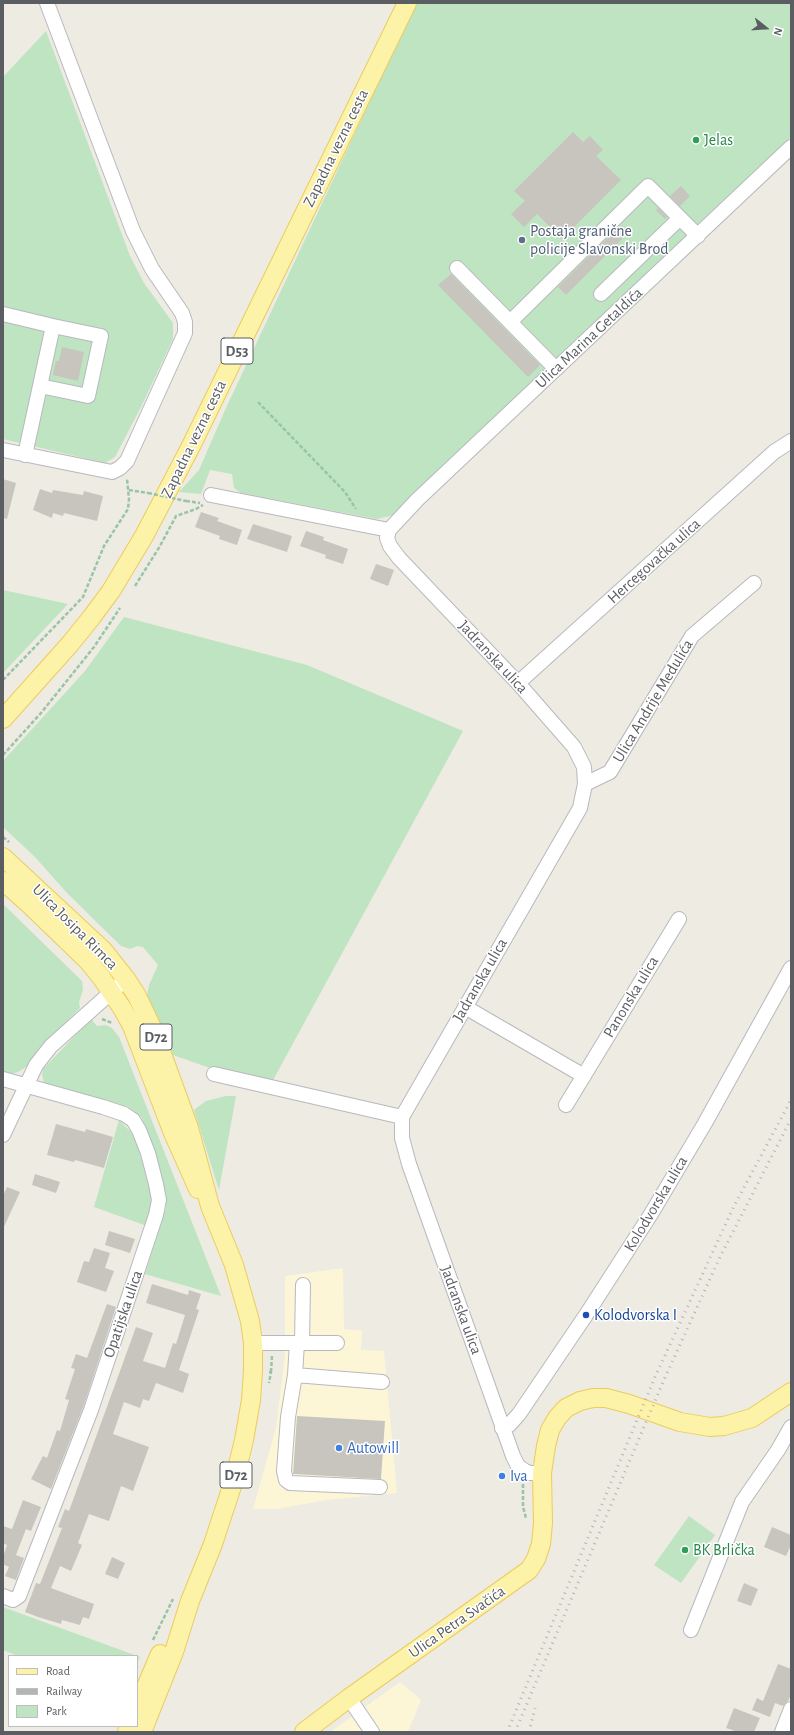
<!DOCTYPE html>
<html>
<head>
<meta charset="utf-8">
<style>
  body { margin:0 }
  #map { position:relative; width:794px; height:1735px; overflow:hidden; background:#edebe2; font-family:"Alegreya Sans",sans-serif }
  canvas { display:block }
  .frame { position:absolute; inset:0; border:4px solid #5a5d62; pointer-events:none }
  .legend { position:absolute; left:8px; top:1655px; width:130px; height:72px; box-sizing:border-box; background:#fff; border:1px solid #bdbec0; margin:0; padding:5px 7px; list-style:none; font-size:12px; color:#5a5d62 }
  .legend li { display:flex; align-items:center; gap:8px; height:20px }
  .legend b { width:20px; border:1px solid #bdbec0 }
  .north { position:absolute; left:746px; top:8px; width:40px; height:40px; -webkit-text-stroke:3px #fff; paint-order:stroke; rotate:107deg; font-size:11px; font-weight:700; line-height:16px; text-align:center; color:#5a5d62 }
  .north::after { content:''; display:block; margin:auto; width:14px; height:18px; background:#5a5d62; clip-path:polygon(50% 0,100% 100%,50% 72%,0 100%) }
</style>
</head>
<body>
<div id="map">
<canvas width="794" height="1735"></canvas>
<div class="frame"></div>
<ul class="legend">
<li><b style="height:5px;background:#fcf3a8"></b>Road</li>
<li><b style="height:5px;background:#b3b4b4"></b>Railway</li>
<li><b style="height:11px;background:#bfe4c1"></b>Park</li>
</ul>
<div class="north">N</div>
</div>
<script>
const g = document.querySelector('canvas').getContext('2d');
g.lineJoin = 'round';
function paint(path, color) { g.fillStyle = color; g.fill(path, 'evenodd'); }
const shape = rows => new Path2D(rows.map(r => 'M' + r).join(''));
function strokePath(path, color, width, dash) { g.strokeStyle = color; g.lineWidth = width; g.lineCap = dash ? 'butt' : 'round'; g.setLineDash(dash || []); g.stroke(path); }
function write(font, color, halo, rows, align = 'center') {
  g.font = font + ' "Alegreya Sans",sans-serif'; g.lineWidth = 3; g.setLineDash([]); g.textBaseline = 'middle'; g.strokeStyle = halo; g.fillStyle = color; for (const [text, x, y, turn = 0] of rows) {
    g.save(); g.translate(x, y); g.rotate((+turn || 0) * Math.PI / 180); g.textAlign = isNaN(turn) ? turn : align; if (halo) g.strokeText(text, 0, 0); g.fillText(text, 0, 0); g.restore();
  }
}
const commercial = shape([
  [343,1268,344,1329,362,1331,361,1350,384,1351,397,1493,326,1500,277,1509,253,1509,276,1428,285,1355,285,1276],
  [400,1682,421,1700,408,1732,330,1732]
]);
const green = shape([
  [416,3,791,3,791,137,713,210,488,431,394,515,377,519,241,493,234,488,232,474,210,470,201,494,179,492,199,470,226,408],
  [46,31,130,256,144,283,173,323,173,339,142,405,115,457,105,463,3,439,3,77],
  [3,590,68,604,3,673],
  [124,617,307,665,463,731,272,1082,207,1067,173,1055,147,996,149,985,158,965,143,947,137,946,130,949,121,946,67,893,35,857,3,827,3,761,85,671],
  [3,904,82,981,83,990,79,1002,80,1008,42,1046,31,1063,20,1071,9,1075,3,1072],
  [91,1019,97,1026,106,1025,112,1028,119,1037,221,1296,145,1274,166,1208,166,1195,142,1118,136,1112,129,1107,57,1090,48,1087,44,1083,42,1075,43,1069],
  [226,1096,236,1096,219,1190,194,1110,206,1101],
  [119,1120,131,1132,137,1145,152,1193,152,1210,147,1226,94,1207],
  [689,1516,715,1535,681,1583,654,1565],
  [3,1607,22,1614,140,1657,137,1663,137,1656,18,1656,3,1650]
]);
const building = shape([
  [573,132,583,142,590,136,603,150,596,156,621,180,562,239,537,214,524,227,511,214,525,201,514,191],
  [681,186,690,196,680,206,670,196],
  [658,208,667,217,665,219,656,210],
  [621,225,629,232,566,295,558,287],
  [451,274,540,365,528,377,438,285],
  [62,347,84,352,78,381,53,375,56,361,59,361],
  [3,479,16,483,7,519,3,518],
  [40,489,52,493,53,490,83,495,84,491,103,496,97,521,64,513,63,516,53,513,52,518,33,510],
  [201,512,219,518,217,521,242,530,237,545,219,539,220,536,195,527],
  [253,524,292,536,287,552,247,539],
  [306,531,324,537,323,540,348,549,343,564,325,558,326,555,300,546],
  [376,564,394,570,388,586,370,579],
  [56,1124,85,1132,86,1129,113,1137,104,1168,75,1160,74,1162,47,1155],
  [35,1174,60,1182,56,1193,32,1185],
  [7,1187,20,1192,3,1229,3,1196],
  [109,1231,135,1239,130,1253,105,1245],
  [94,1248,110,1253,105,1268,114,1271,106,1292,77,1282,84,1261,89,1262],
  [152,1284,188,1295,189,1290,201,1294,196,1309,199,1310,179,1370,189,1374,183,1393,156,1383,149,1401,143,1399,140,1408,124,1402,113,1434,149,1447,133,1491,121,1486,109,1521,89,1514,78,1543,82,1545,71,1571,60,1566,51,1588,94,1604,89,1619,83,1617,80,1625,62,1620,61,1624,38,1617,25,1612,36,1583,40,1584,62,1528,58,1527,65,1509,69,1511,136,1327,153,1333,143,1361,165,1368,173,1343,176,1344,185,1315,146,1303],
  [107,1304,116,1307,84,1405,51,1489,31,1479,43,1456,47,1458,57,1430,60,1431,69,1400,65,1399,75,1369,71,1368,76,1354,87,1358],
  [297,1416,385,1421,381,1479,293,1474],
  [23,1500,41,1507,31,1531,26,1529,16,1555,24,1558,16,1580,5,1576,9,1567,3,1564,3,1557,7,1545,3,1543,3,1526,12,1529],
  [772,1527,791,1535,791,1545,786,1556,764,1547],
  [112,1557,125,1563,118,1579,105,1574],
  [744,1583,758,1589,751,1606,737,1601],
  [778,1664,791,1669,791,1695,788,1701,783,1706,775,1703,770,1717,752,1710,757,1698,763,1701],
  [734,1708,760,1718,754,1732,738,1732,726,1728]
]);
const path = shape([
  [258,402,345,492,356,509],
  [129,490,148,493],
  [186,501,200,503],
  [135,586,160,546,176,516,196,509,203,505],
  [3,680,83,597,104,546,128,509,129,499,127,479],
  [3,755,41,713,94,647,120,608],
  [3,837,9,842],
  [102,1019,112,1023],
  [269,1372,271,1372,269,1383],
  [271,1372,272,1356],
  [523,1484,523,1507,526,1518],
  [153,1640,173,1599]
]);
const minor = shape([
  [457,268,556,369],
  [601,294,680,218],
  [3,314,53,326,25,455],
  [510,322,648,186,698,236],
  [40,386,88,396,101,336,53,326],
  [3,450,112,472,120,468,127,461,185,333,185,322,182,313,152,269,133,231,47,3],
  [211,495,389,530],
  [389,530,387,538,390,546,399,558,518,683,574,747,584,767,585,784,580,808,402,1117,402,1138,409,1164,513,1456,518,1466,525,1471,530,1473,542,1473],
  [389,530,417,500,791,147],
  [518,683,774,452,791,441],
  [585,784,610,772,692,636,754,583],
  [465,1007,584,1076],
  [214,1074,402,1117],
  [3,1079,103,1107,124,1114,133,1120,139,1130,148,1153,156,1184,159,1200,156,1215,91,1410,19,1596,13,1600,3,1596],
  [566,1105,679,919],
  [3,1135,36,1065,51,1046,126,979],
  [253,1343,337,1343],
  [297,1343,295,1375,288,1417,284,1471,286,1480,290,1483,380,1487],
  [302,1343,303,1285],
  [295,1375,382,1382],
  [502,1428,509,1425,519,1414,586,1315,651,1214,705,1123,791,968],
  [691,1630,742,1502,778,1450,791,1427],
  [349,1698,372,1732],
  [782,1732,791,1709]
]);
const major = shape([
  [3,719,70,644,91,618,111,591,144,536,191,446,407,3],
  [3,857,103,950,126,979,137,996,154,1032,189,1128,210,1206,234,1265,250,1321,253,1343,253,1371,251,1400,244,1440,235,1477,213,1544,190,1601,174,1652,142,1732],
  [3,881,30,905,88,961,101,977,122,1008,132,1026,173,1133,198,1189],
  [137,1708,160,1654],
  [127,1732,129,1726],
  [304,1732,349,1698,529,1570,536,1559,541,1544,543,1523,542,1473,546,1446,550,1430,557,1418,566,1408,580,1401,593,1398,606,1398,629,1404,680,1422,710,1427,724,1426,752,1418,791,1392]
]);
const rail = shape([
  [507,1732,655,1377,734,1206,791,1100],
  [515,1732,663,1382,720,1257,791,1119],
  [529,1732,535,1708]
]);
const pathBridge = shape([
  [148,493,186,501]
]);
const markers = [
  [696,140,4,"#2e9e5b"],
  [522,240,4,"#5c6f8a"],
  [586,1315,4,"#1a4fb4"],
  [339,1448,4,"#3f7fe0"],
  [502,1476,4,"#3f7fe0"],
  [685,1550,4,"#2e9e5b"]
];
const shields = [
  [237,351,32],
  [156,1037,32],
  [236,1475,32]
];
const shieldNames = [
  ["D53",237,351],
  ["D72",156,1037],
  ["D72",236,1475]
];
const leisureNames = [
  ["Jelas",704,140],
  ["BK Brlička",693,1550]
];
const streetNames = [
  ["Zapadna vezna cesta",336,148,-64],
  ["Ulica Marina Getaldića",589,338,-43],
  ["Zapadna vezna cesta",194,439,-64],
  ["Hercegovačka ulica",654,561,-42],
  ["Jadranska ulica",493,657,47],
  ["Ulica Andrije Medulića",653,701,-59],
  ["Ulica Josipa Rimca",75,927,45],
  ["Jadranska ulica",480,980,-60],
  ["Panonska ulica",631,997,-59],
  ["Kolodvorska ulica",656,1204,-59],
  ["Jadranska ulica",461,1310,70],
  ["Opatijska ulica",123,1314,-71],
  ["Ulica Petra Svačića",457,1622,-35]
];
const serviceNames = [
  ["Postaja granične",530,231],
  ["policije Slavonski Brod",530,249]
];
const transitNames = [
  ["Kolodvorska I",594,1315]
];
const shopNames = [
  ["Autowill",347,1448],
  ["Iva",510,1476]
];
paint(commercial, '#fcf6d7');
paint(green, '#bfe4c1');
paint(building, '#c8c5bf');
strokePath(minor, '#b7b9be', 16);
strokePath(major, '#eccc5c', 20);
strokePath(path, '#99c4a8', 2.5, [4, 2]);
strokePath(minor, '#fff', 14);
strokePath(major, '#fcf3a8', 18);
strokePath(rail, '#b3b4b4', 3, [1, 5]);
strokePath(pathBridge, '#99c4a8', 2.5, [4, 2]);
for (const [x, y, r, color] of markers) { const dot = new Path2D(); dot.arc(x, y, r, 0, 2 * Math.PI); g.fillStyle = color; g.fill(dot); strokePath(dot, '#fff', 1.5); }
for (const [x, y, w] of shields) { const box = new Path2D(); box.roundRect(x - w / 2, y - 13, w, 26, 3); g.fillStyle = '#fff'; g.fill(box); strokePath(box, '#5a5d62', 1); }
write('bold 15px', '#5a5d62', null, shieldNames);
write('16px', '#27864d', '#fff', leisureNames, 'left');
write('16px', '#5a5d62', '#fff', streetNames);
write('16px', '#4e5e75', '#fff', serviceNames, 'left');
write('16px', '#164399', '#fff', transitNames, 'left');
write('16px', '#366cbe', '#fff', shopNames, 'left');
</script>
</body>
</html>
